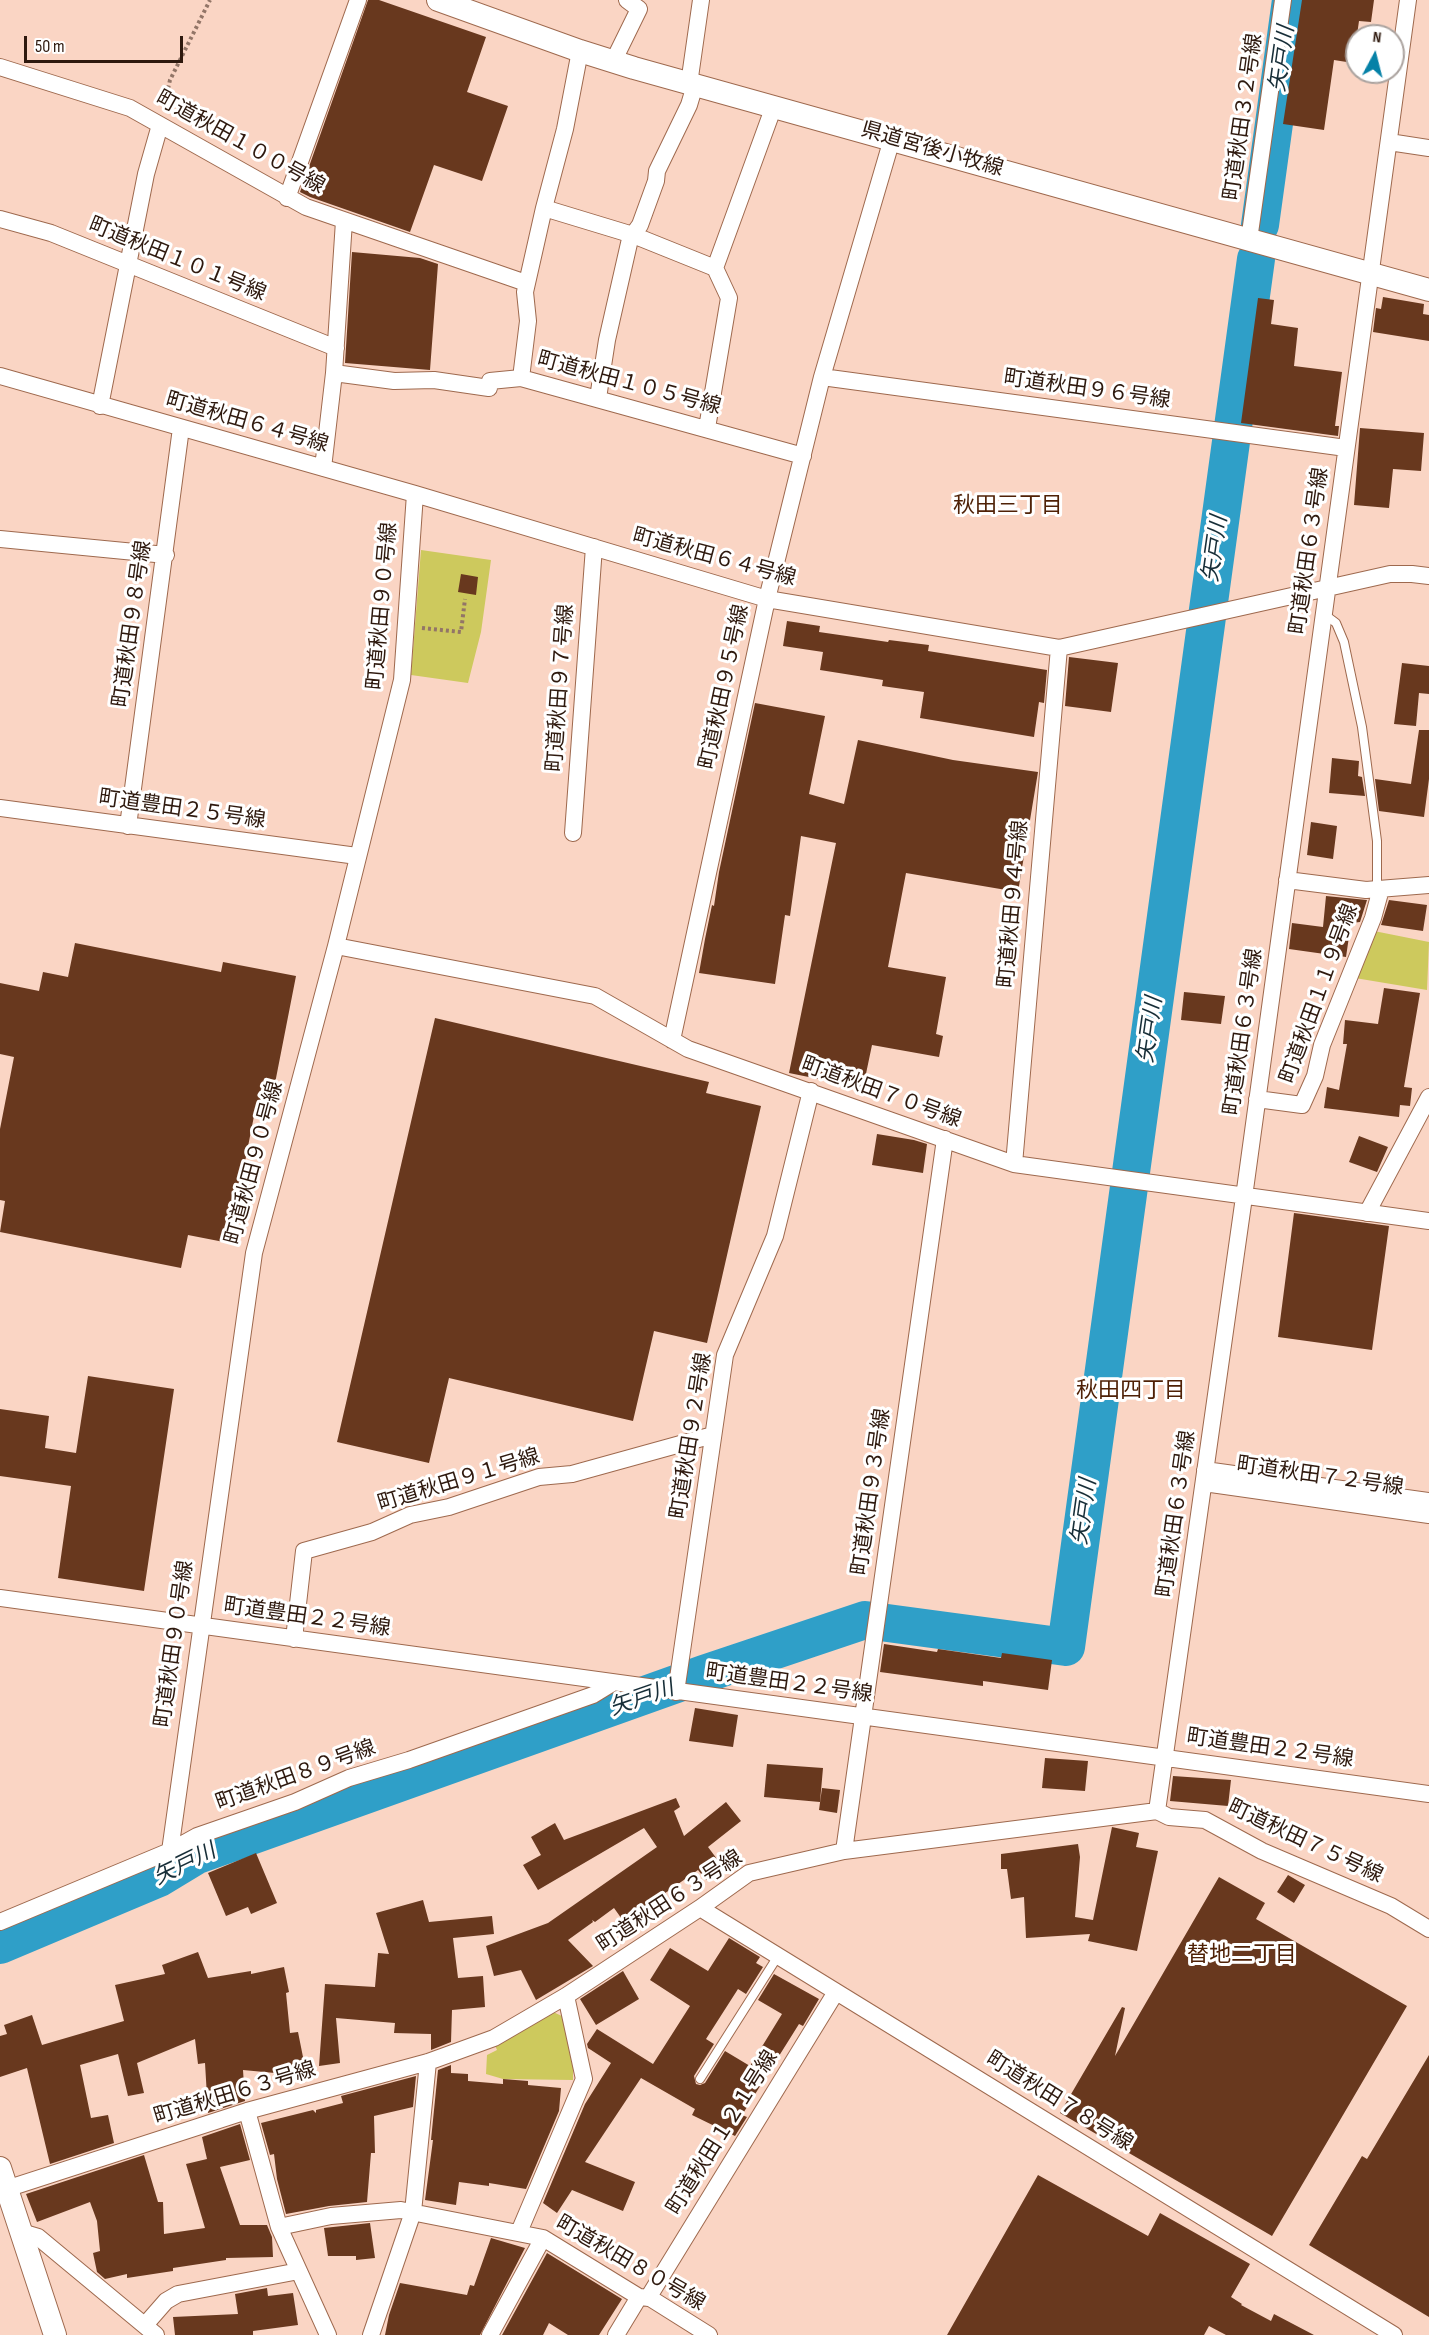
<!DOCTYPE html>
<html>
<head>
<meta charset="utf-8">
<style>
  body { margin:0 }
  #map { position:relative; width:1429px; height:2335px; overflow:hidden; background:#fad5c4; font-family:"Sofia Sans Condensed",sans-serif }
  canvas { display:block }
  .north { position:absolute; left:1345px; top:24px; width:60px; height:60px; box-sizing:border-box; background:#fff; border:2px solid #aba39f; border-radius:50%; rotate:7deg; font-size:16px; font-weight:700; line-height:24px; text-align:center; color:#2e190e }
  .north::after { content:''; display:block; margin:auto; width:21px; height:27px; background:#0581a7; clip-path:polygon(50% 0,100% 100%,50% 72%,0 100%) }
  .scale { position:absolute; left:24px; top:36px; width:159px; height:27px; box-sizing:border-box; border:3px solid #2e190e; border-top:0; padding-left:8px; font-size:18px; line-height:21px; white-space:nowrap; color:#2e190e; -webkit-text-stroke:4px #fff; paint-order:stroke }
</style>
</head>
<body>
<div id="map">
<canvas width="1429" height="2335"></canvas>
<div class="north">N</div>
<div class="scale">50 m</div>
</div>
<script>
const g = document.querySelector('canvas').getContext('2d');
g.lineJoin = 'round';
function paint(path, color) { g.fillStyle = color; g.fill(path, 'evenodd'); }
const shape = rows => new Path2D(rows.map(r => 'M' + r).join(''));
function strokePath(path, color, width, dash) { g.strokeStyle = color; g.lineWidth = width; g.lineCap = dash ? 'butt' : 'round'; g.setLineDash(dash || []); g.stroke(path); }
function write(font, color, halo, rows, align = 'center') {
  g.font = font + ' "Sofia Sans Condensed","Noto Sans JP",sans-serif'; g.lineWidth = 6; g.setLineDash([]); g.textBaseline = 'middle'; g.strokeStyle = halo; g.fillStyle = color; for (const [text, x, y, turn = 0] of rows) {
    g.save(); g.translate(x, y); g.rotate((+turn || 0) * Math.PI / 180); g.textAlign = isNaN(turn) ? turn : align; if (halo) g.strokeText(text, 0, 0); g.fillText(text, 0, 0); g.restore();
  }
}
const green = shape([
  [421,550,491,560,481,632,468,683,411,675],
  [1374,931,1429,942,1427,990,1355,978],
  [551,2011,564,2017,573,2067,573,2080,503,2079,486,2074,487,2055,497,2050,494,2043]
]);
const river = shape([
  [1260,225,1291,0],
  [0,1945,159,1878,197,1855,704,1674,865,1620,1066,1647,1256,259]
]);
const building = shape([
  [368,0,379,0,486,37,467,92,508,106,482,181,434,165,410,232,310,197,300,192],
  [1302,0,1374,0,1371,22,1359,21,1353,63,1334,60,1324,130,1283,124],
  [352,252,420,258,438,264,430,370,345,363],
  [1383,297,1424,304,1423,314,1429,315,1429,341,1373,332,1376,308,1381,309],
  [1258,298,1274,300,1271,324,1298,328,1294,366,1342,372,1335,426,1339,426,1338,436,1241,423],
  [1360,428,1424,433,1421,471,1393,469,1389,508,1354,505],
  [461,574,478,577,476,595,458,592],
  [787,621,820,626,819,632,888,642,889,640,929,645,928,651,1047,670,1044,703,1039,702,1034,737,920,718,924,692,882,686,883,680,820,670,823,652,783,646],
  [1069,657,1118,663,1111,712,1065,706],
  [1402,663,1429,666,1429,694,1419,693,1416,726,1394,724],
  [755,703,825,716,809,794,844,804,858,740,953,760,1038,772,1018,892,906,873,888,967,946,977,936,1034,943,1036,939,1057,872,1045,863,1088,789,1073,836,843,801,836,790,916,785,915,775,984,699,973,705,939,712,905,714,906,719,872],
  [1419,730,1429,730,1429,779,1424,817,1379,811,1375,779,1411,784],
  [1332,758,1359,761,1358,776,1362,777,1365,796,1329,793],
  [1311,822,1337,826,1333,859,1307,855],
  [1326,896,1367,900,1360,922,1351,923,1346,957,1289,949,1292,923,1323,927],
  [1389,900,1427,905,1423,931,1381,925],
  [75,943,221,972,223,962,296,976,268,1119,254,1116,229,1243,188,1235,181,1268,0,1232,5,1201,0,1200,0,1129,14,1057,0,1054,0,983,39,991,43,972,68,977],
  [1384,988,1420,993,1404,1087,1412,1088,1410,1106,1400,1105,1399,1117,1324,1108,1327,1087,1339,1090,1347,1044,1343,1044,1345,1020,1378,1024],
  [1184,992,1225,996,1221,1024,1181,1020],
  [435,1018,709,1082,706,1093,761,1106,707,1343,654,1331,633,1421,449,1378,429,1463,337,1442],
  [877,1134,914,1140,927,1144,923,1173,872,1165],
  [1359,1136,1388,1147,1377,1172,1349,1162],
  [1294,1213,1389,1226,1372,1350,1278,1337],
  [88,1376,174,1389,144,1591,58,1578,71,1486,0,1476,0,1409,49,1416,45,1448,76,1453],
  [884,1644,937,1652,938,1649,1001,1658,1002,1653,1052,1660,1048,1690,983,1681,983,1686,880,1672],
  [695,1708,738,1715,733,1747,689,1741],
  [1045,1758,1088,1761,1085,1791,1042,1788],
  [767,1764,823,1768,820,1802,764,1797],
  [1173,1776,1231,1780,1228,1806,1170,1801],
  [822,1788,840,1790,837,1813,819,1810],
  [676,1798,680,1807,674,1811,684,1836,726,1802,741,1821,708,1847,723,1867,706,1880,698,1870,624,1922,614,1908,595,1922,592,1920,593,1922,568,1940,593,1966,536,2000,521,1970,494,1976,486,1946,548,1923,657,1847,644,1828,538,1890,523,1865,541,1855,531,1837,555,1823,564,1840],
  [1112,1827,1139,1833,1136,1847,1158,1851,1137,1951,1088,1941,1090,1934,1026,1938,1024,1897,1011,1899,1007,1869,1001,1869,1001,1854,1078,1844,1080,1857,1075,1917,1093,1920],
  [256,1853,277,1903,251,1914,248,1907,226,1916,208,1873],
  [1288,1875,1305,1885,1294,1903,1277,1892],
  [1219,1877,1265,1903,1256,1919,1407,2006,1272,2236,1060,2113,1122,2007,1125,2008,1115,2056],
  [423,1900,429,1922,492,1916,494,1934,453,1938,458,1978,483,1976,485,2007,452,2010,451,2042,431,2050,431,2034,394,2033,395,2023,336,2018,340,2063,319,2066,325,1984,375,1987,378,1953,389,1954,376,1913],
  [729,1938,760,1957,756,1963,763,1967,746,1994,738,1989,706,2039,714,2044,694,2076,696,2084,700,2085,705,2083,725,2051,750,2066,782,2014,758,2000,774,1974,819,1999,803,2026,799,2024,742,2115,747,2117,735,2136,692,2115,695,2109,641,2078,585,2162,635,2182,623,2211,572,2190,557,2213,543,2203,585,2104,611,2063,588,2048,587,2044,597,2029,653,2064,690,2006,650,1980,670,1948,708,1971],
  [198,1952,208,1978,251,1971,251,1974,284,1967,289,1992,286,1993,290,2033,298,2032,305,2067,297,2068,296,2075,243,2070,245,2101,208,2113,205,2063,198,2064,195,2039,137,2063,144,2093,128,2096,118,2054,80,2065,91,2118,108,2115,114,2143,50,2164,27,2068,0,2077,0,2036,7,2034,4,2025,32,2015,42,2045,124,2021,115,1985,165,1974,162,1965],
  [623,1971,639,1999,596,2025,580,1999],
  [1429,2055,1429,2317,1309,2245,1362,2156,1367,2159],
  [451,2065,451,2073,468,2074,468,2081,503,2084,503,2079,528,2081,528,2085,561,2088,559,2111,526,2189,489,2183,489,2186,459,2182,456,2205,425,2200,433,2140,431,2140,438,2070],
  [416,2076,413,2107,374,2116,375,2153,371,2153,367,2202,329,2206,286,2214,277,2179,274,2154,270,2155,261,2123,313,2110,316,2113,316,2110,343,2103,341,2096],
  [240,2124,250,2160,220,2167,240,2225,267,2225,272,2237,273,2257,226,2258,226,2260,173,2268,173,2271,127,2278,127,2274,105,2279,97,2272,93,2253,100,2251,97,2221,90,2202,37,2222,26,2194,144,2155,158,2202,163,2202,164,2234,205,2228,186,2164,207,2159,202,2137],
  [1038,2175,1148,2236,1160,2213,1250,2264,1231,2297,1242,2304,1241,2305,1271,2321,1274,2314,1314,2335,1226,2335,1209,2326,1204,2335,947,2335],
  [370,2223,375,2258,356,2260,356,2256,328,2256,324,2228],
  [491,2238,525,2248,480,2335,385,2335,389,2315,400,2283,467,2295,470,2285,474,2286],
  [547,2253,622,2299,599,2335,568,2335,549,2323,543,2335,502,2335],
  [267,2288,268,2296,293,2293,298,2325,253,2331,253,2335,175,2335,173,2317,238,2314,235,2294]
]);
const path = shape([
  [164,106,170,80,210,0],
  [422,628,461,632,465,599]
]);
const lane = shape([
  [1324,614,1336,623,1344,642,1362,727,1377,841,1377,889],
  [700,2079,778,1956]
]);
const street = shape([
  [580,51,565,129,544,208,525,292,528,321,521,378,803,456],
  [613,62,639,9,627,0],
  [0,67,130,108,306,207,526,283],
  [689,84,701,0],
  [1389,142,1429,148],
  [287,198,358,0],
  [544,208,633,235,715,268],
  [0,219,51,233,336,348],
  [1249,240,1283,0],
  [334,373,394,381,434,380,489,388,490,381,521,378],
  [0,376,415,494,767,599,1059,648,1390,574,1412,574,1429,576],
  [822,377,1346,448],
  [598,398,607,340,630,239,640,225,656,181,657,171,689,105,695,85],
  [100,406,146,174,160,125],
  [707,428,729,298,715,268,774,106],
  [323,468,334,373,344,221],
  [0,539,166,555],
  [0,808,357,856],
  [128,826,181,428],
  [573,833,594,547],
  [1287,880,1366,890,1429,885],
  [336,946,595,996,688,1049,1014,1164,1429,1221],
  [672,1040,767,599,822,377,892,139],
  [1257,1099,1302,1105,1315,1076,1322,1045,1373,918,1381,889],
  [1014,1164,1059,648],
  [1367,1213,1429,1097],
  [1205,1470,1429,1501],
  [1204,1483,1429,1515],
  [0,1598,1429,1794],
  [294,1639,304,1551,372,1532,410,1515,449,1507,539,1477,572,1474,713,1435],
  [676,1692,725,1355,775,1236,811,1091],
  [1157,1811,1169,1817,1205,1820,1262,1851,1391,1906,1429,1929],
  [170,1851,254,1253,336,946,402,680,415,494],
  [844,1851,945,1139],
  [700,1908,1394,2335],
  [0,1922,170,1851,197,1836,295,1802,349,1778,409,1760,593,1695,611,1684],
  [247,2111,279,2227,328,2335],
  [0,2191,247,2111,428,2062,494,2038,566,1996,700,1908,749,1873,844,1851,1157,1811,1244,1197,1408,0],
  [279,2227,331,2216,401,2210,543,2238,639,2297,650,2298,709,2335],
  [21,2232,38,2237,156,2335],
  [519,2232,584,2079,566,1996],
  [648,2298,836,1992],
  [145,2325,166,2301,178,2294,299,2271],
  [371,2335,413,2212,428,2062],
  [490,2335,543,2238],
  [616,2335,639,2297]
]);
const secondary = shape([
  [438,0,580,51,634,68,1429,290],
  [0,2168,55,2335]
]);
const streetNames = [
  ["町道秋田３２号線",1244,117,-82],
  ["町道秋田１００号線",240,143,29],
  ["県道宮後小牧線",932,150,16],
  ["町道秋田１０１号線",177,260,22],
  ["町道秋田１０５号線",629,384,15],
  ["町道秋田９６号線",1087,390,8],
  ["町道秋田６４号線",247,423,16],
  ["町道秋田６３号線",1310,551,-82],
  ["町道秋田６４号線",714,558,15],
  ["町道秋田９０号線",383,606,-85],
  ["町道秋田９８号線",133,624,-82],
  ["町道秋田９５号線",725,687,-78],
  ["町道秋田９７号線",561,688,-86],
  ["町道豊田２５号線",182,810,8],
  ["町道秋田９４号線",1014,904,-85],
  ["町道秋田１１９号線",1320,994,-70],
  ["町道秋田６３号線",1244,1032,-82],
  ["町道秋田７０号線",881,1093,20],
  ["町道秋田９０号線",255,1163,-75],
  ["町道秋田９２号線",692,1436,-81],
  ["町道秋田７２号線",1320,1477,8],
  ["町道秋田９１号線",459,1481,-17],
  ["町道秋田９３号線",872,1492,-82],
  ["町道秋田６３号線",1177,1514,-82],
  ["町道豊田２２号線",307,1618,8],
  ["町道秋田９０号線",175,1644,-82],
  ["町道豊田２２号線",789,1684,8],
  ["町道豊田２２号線",1270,1749,8],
  ["町道秋田８９号線",296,1776,-20],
  ["町道秋田７５号線",1305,1842,25],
  ["町道秋田６３号線",670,1902,-33],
  ["町道秋田６３号線",235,2094,-17],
  ["町道秋田７８号線",1059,2102,32],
  ["町道秋田１２１号線",723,2133,-58],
  ["町道秋田８０号線",630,2264,30]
];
const waterNames = [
  ["矢戸川",1283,59,-82],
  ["矢戸川",1216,549,-82],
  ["矢戸川",1151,1030,-82],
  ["矢戸川",1085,1512,-82],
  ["矢戸川",642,1699,-19],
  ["矢戸川",185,1865,-26]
];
const neighbourhoodNames = [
  ["秋田三丁目",1008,506],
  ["秋田四丁目",1131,1391],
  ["替地二丁目",1242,1955]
];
paint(green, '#cdc95d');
strokePath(river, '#2f9fc8', 38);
paint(building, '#68381e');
strokePath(lane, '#9e694e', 10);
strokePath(street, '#9e694e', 18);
strokePath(secondary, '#9e694e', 24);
strokePath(path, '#927567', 4, [3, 3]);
strokePath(lane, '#fff', 8);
strokePath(street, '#fff', 16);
strokePath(secondary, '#fff', 22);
write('21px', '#2e190e', '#fff', streetNames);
write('italic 22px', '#172e38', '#fff', waterNames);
write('22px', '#4f2106', '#fff', neighbourhoodNames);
</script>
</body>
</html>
